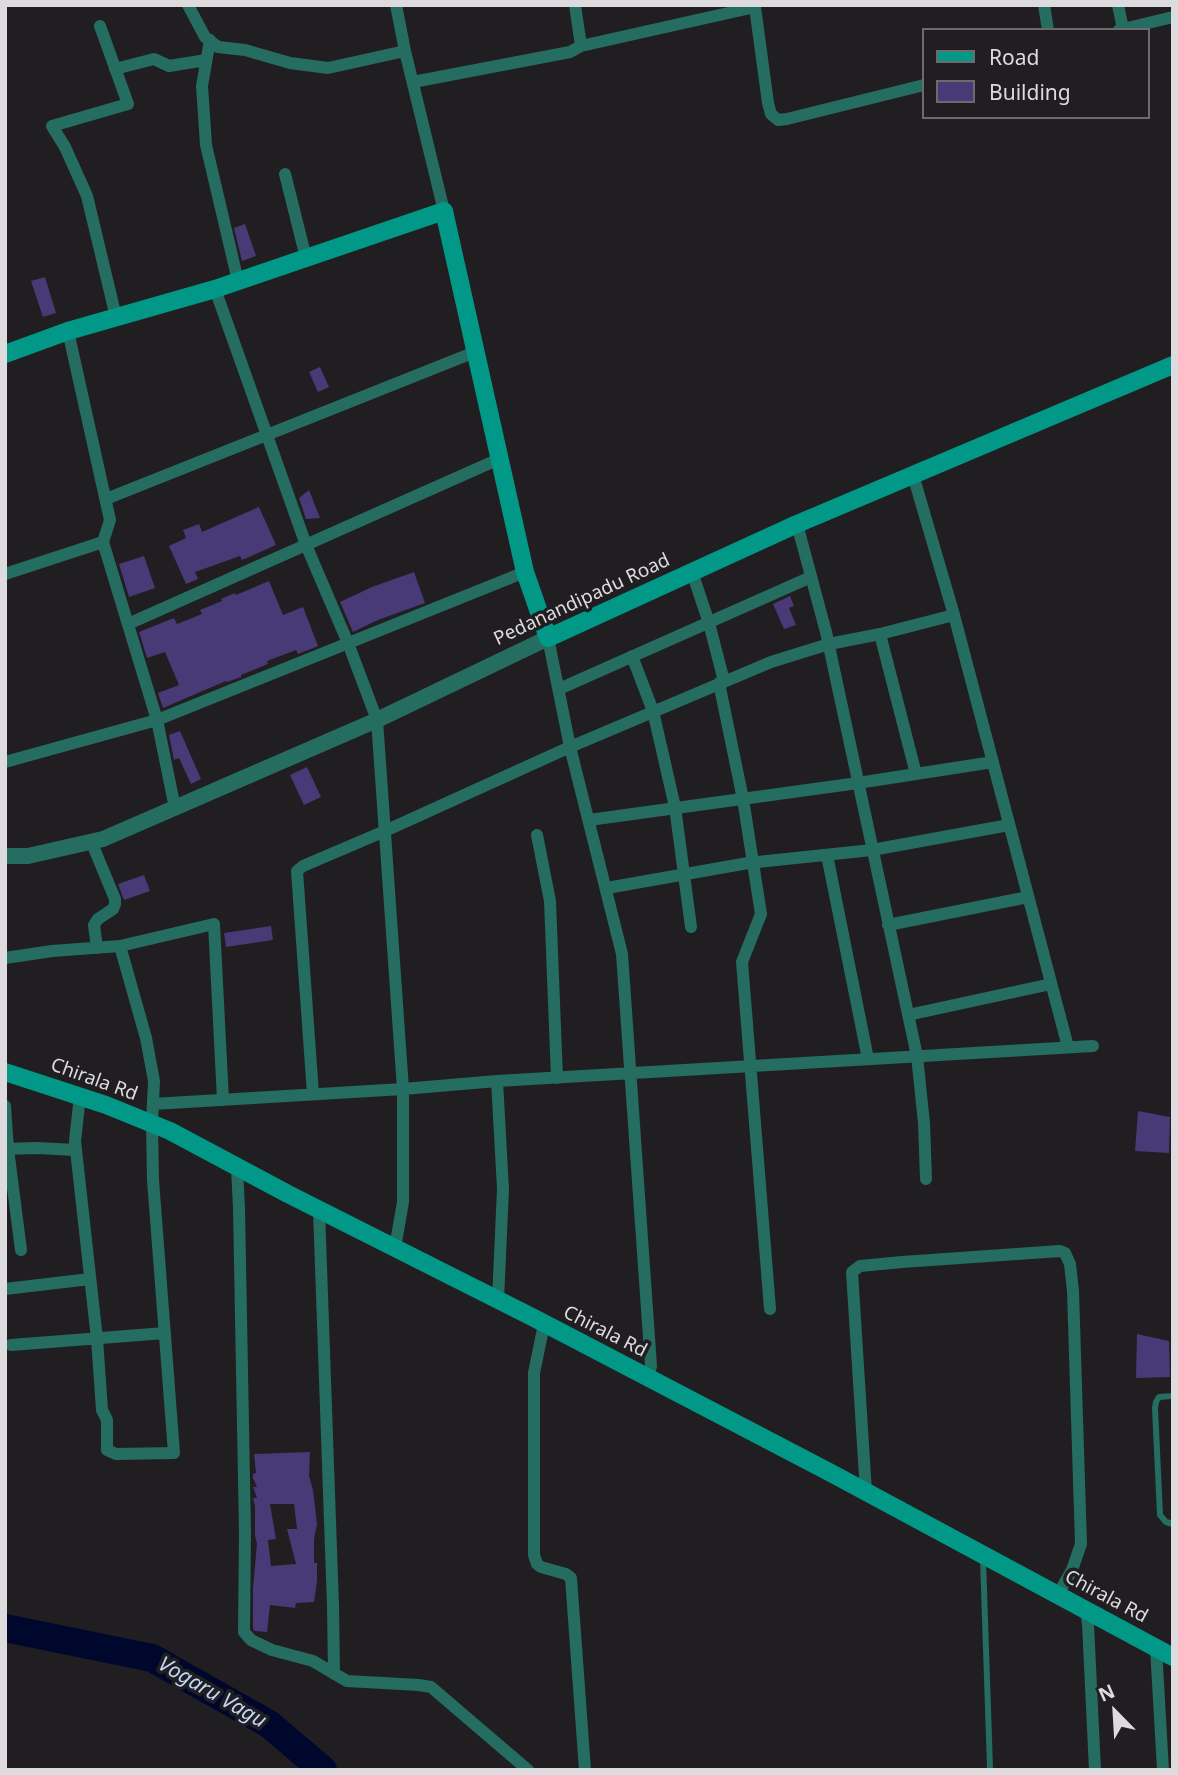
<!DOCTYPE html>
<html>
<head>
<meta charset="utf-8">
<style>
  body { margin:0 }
  #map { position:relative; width:1178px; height:1775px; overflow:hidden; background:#211e21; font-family:"Noto Sans",sans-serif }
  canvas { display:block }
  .frame { position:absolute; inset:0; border:7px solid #dddbdd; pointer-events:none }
  .legend { position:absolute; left:922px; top:28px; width:228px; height:91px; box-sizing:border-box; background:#211e21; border:2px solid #6c6a6c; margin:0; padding:9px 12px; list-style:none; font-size:21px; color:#dddbdd }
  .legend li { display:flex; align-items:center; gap:14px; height:35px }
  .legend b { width:35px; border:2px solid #6c6a6c }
  .north { position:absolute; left:1080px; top:1677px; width:70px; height:70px; -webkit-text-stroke:5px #211e21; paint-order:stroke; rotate:336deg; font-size:19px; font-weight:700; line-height:28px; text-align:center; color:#dddbdd }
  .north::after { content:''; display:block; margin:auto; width:24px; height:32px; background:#dddbdd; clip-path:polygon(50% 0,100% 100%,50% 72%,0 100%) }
</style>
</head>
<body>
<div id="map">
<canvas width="1178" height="1775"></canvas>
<div class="frame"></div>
<ul class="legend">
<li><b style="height:9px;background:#019887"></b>Road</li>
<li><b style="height:19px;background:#483977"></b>Building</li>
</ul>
<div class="north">N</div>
</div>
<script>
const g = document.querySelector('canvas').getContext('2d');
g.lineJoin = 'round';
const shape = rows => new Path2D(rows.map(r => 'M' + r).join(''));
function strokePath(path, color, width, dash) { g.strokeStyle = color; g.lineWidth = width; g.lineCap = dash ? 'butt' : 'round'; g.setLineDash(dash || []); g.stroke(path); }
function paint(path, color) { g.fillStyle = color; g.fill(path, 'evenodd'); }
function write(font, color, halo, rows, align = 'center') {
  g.font = font + ' "Noto Sans",sans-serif'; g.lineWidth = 7; g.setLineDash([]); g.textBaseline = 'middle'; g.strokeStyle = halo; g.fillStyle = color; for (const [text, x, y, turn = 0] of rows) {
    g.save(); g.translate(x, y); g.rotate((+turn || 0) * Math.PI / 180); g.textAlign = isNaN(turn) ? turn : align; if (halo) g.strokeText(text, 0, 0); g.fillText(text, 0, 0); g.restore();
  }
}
const river = shape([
  [5,1628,152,1658,269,1724,323,1770]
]);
const building = shape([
  [245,224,256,256,242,261,234,228],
  [45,277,56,313,43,317,31,281],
  [320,367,329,387,318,392,309,372],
  [309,490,320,518,306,519,299,498],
  [259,507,276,545,242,560,240,556,195,572,198,579,186,584,169,546,186,538,183,530,199,524,202,532],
  [144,556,155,588,129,597,119,564],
  [414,572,425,603,378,620,353,632,340,602,372,587],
  [269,581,283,615,303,607,318,646,298,654,296,650,267,661,268,664,241,675,241,677,227,682,226,681,163,708,158,693,179,685,165,652,147,658,139,632,174,618,177,624,202,614,200,610,222,601,221,599,235,593,236,595],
  [790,596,794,606,789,608,796,625,784,629,773,604],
  [180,731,201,779,191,784,179,758,174,760,169,735],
  [307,767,321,797,304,805,290,775],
  [144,875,150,891,124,900,118,884],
  [271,926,273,940,226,947,224,933],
  [1138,1111,1170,1117,1169,1153,1135,1151],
  [1137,1334,1169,1341,1170,1377,1136,1378],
  [310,1452,309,1476,313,1490,317,1524,314,1539,314,1563,317,1563,317,1581,314,1602,296,1603,295,1608,270,1605,267,1632,255,1631,253,1629,253,1588,257,1544,255,1536,255,1506,253,1498,257,1498,253,1487,257,1487,253,1478,253,1474,256,1473,254,1454],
  [270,1504,294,1504,297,1529,287,1529,296,1564,271,1566,268,1540,276,1539]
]);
const service = shape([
  [1173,1396,1159,1397,1156,1402,1155,1408,1160,1515,1166,1522,1173,1524],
  [983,1560,990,1768]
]);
const minor = shape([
  [188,5,205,37,218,47,245,50,290,63,328,68,405,51],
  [396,5,405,51,444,211],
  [575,5,581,46],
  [1044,5,1048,30],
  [1118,5,1123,29],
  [100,26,128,104,52,126,65,147,87,196,116,317],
  [1119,30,1173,17],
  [210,40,202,86,206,145,238,281],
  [115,69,154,59,169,66,206,60],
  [413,82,570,52,581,46,755,7,768,103,771,114,778,120,787,119,924,85],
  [285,174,306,258],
  [215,289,306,545,348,643,377,720,403,1089,403,1202,395,1248],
  [68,331,110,520,103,542,157,720,175,808],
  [913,475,954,615,1068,1047],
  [106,499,475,352],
  [797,524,826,632,917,1056,924,1123,926,1179],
  [692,572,709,623,724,681],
  [5,574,103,542],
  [128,624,499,459],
  [880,634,916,774],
  [548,638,570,747,622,954,651,1366,648,1378],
  [632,656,653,711,675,807,691,927],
  [719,683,743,799,761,914,742,962,770,1309],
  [559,689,811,577],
  [5,762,157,720,525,572],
  [589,820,858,783,993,762],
  [537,835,550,901,557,1078],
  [91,841,115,899,115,904,113,909,98,919,94,925,97,948],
  [827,855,868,1059],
  [607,888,748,863,872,850,1009,825],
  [888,925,1028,897],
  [5,958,52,951,120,946,214,924,223,1100],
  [908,1015,1051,984],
  [497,1081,503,1189,498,1300],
  [313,1094,297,871,303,866,385,831,570,747,771,662,829,644,880,634,954,615],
  [80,1096,75,1141,97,1339,102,1410,107,1420,107,1450,116,1454,174,1453,153,1180,152,1124,154,1081,146,1038,120,946],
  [153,1104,403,1089,497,1081,1093,1046],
  [5,1106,8,1149,21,1250],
  [5,1149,37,1148,76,1150],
  [237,1168,239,1208,245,1533,244,1632,251,1640,272,1650,313,1661,347,1681,419,1685,431,1687,528,1770],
  [319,1210,333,1606,334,1674],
  [5,1289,90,1279],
  [544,1324,534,1373,534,1555,537,1564,541,1567,566,1574,571,1578,585,1770],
  [11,1345,165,1333],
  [866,1492,852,1272,860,1266,902,1262,1060,1251,1065,1253,1070,1264,1073,1291,1081,1544,1072,1570,1057,1596],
  [1086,1611,1088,1624,1095,1770],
  [1156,1648,1163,1770]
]);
const tertiary = shape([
  [5,856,28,856,103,839,377,720,548,638]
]);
const secondary = shape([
  [5,354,68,331,215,289,444,211,525,572,548,638,797,524,1173,365],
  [5,1072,106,1105,170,1131,288,1194,536,1319,831,1473,1173,1657]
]);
const streetNames = [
  ["Pedanandipadu Road",582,600,-25],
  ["Chirala Rd",94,1080,20],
  ["Chirala Rd",605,1332,27],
  ["Chirala Rd",1106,1597,28]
];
const waterNames = [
  ["Vogaru Vagu",212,1693,30]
];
strokePath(river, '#00072d', 28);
paint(building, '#483977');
strokePath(service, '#256c61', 6);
strokePath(minor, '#256c61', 12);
strokePath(tertiary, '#256c61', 16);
strokePath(secondary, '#019887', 18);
write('19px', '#dddbdd', '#211e21', streetNames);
write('italic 21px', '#bfd7f8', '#211e21', waterNames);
</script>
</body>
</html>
